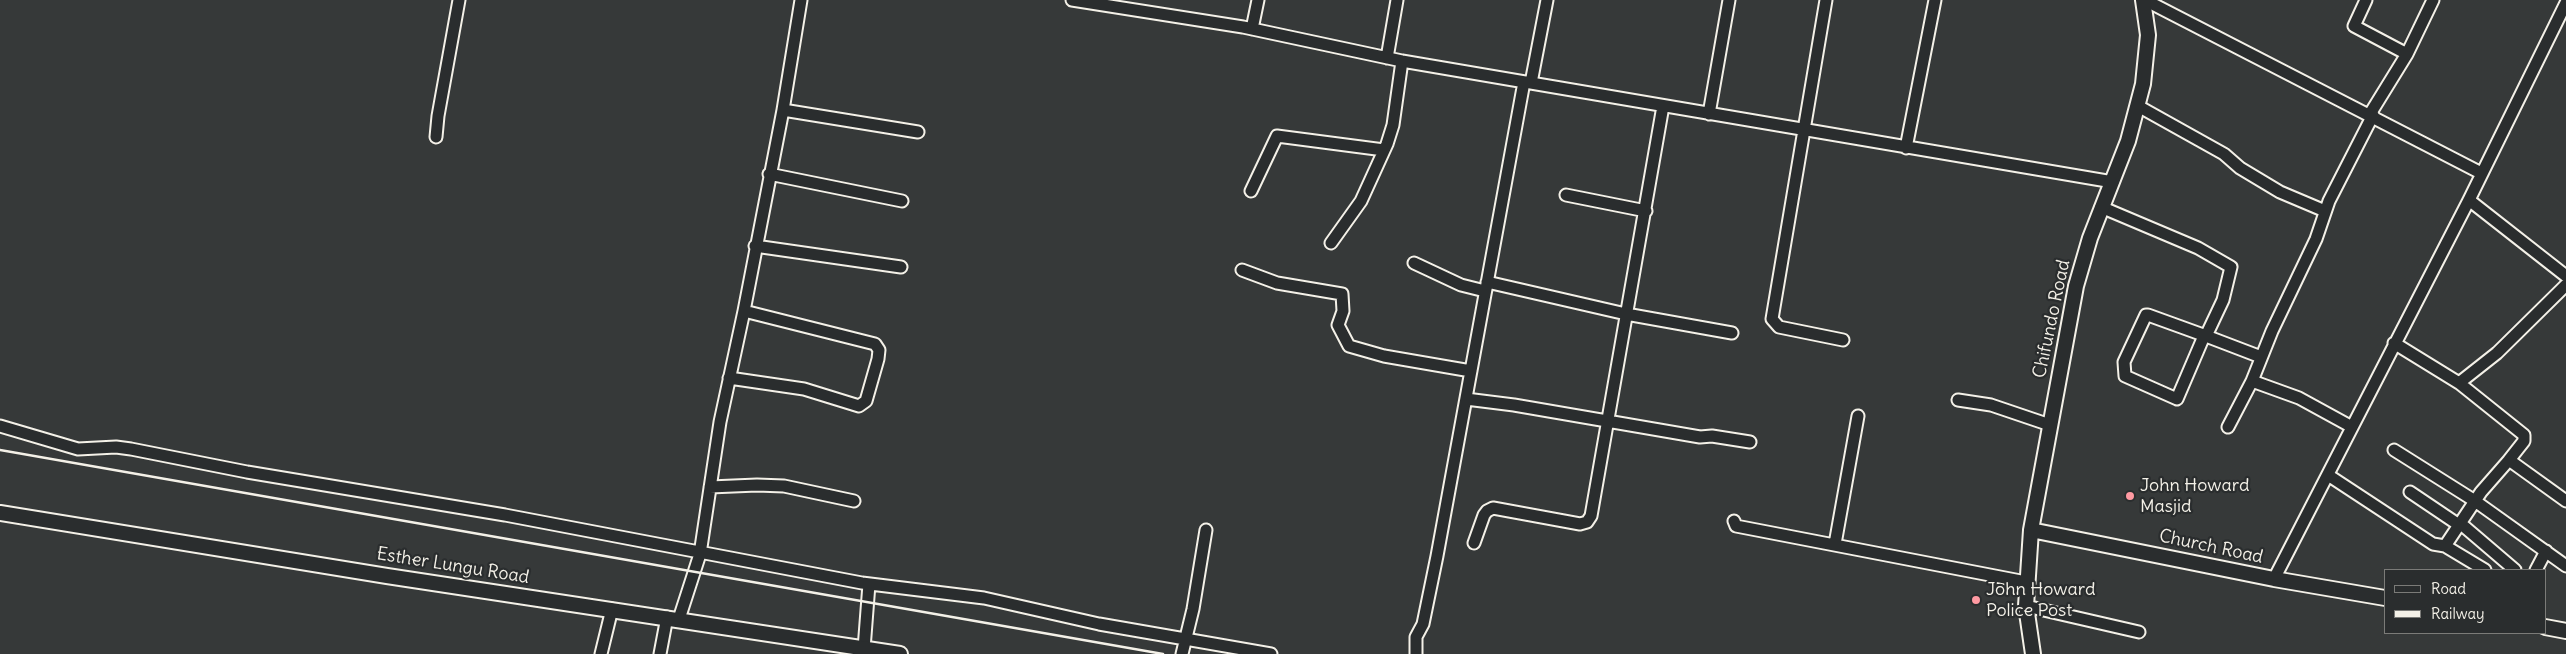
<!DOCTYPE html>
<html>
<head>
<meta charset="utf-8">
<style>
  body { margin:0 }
  #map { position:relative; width:2566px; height:654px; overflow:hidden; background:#363939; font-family:Delius,sans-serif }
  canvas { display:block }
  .legend { position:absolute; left:2384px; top:569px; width:162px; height:65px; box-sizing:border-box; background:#2a2d2e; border:1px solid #7b7b78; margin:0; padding:6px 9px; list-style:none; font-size:15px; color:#f4f1e8 }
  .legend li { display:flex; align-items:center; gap:10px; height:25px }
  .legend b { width:25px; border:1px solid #7b7b78 }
</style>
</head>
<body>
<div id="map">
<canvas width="2566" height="654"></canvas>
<ul class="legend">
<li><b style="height:6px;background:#2a2d2e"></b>Road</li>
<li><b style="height:6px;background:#f4f1e8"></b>Railway</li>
</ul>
</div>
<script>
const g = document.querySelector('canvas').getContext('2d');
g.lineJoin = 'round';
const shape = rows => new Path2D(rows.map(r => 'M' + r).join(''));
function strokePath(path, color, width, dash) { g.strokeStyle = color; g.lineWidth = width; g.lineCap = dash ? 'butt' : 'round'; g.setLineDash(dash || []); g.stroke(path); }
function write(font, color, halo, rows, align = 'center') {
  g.font = font + ' Delius,sans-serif'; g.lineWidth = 4.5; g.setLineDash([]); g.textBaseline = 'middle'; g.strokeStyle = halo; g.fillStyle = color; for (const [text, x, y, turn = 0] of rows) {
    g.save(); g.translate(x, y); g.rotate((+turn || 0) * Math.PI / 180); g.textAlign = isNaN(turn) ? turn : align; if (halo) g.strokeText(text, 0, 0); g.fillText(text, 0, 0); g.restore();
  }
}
const minor = shape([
  [1072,0,1243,27,1402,61,1531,83,2113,182],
  [1826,0,1772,319,1779,327,1843,340],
  [2145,0,2481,173],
  [2366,0,2354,26,2407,54],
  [1252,29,1258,0],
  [1387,58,1397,0],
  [1531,83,1547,0],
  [2138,106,2224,154,2240,168,2280,192,2325,211],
  [783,110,918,132],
  [1709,114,1729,0],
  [2370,114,2407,54,2433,0],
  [436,137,438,116,459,0],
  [1906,148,1935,0],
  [769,174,902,201],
  [1251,191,1277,136,1384,150],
  [1566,195,1646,211],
  [2469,200,2566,276],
  [2101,207,2198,248,2231,267,2223,300,2206,336],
  [1331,243,1361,201,1387,144,1393,125,1402,61],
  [755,246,901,267],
  [1414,263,1461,285,1485,291],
  [1242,270,1277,283,1342,294,1343,311,1338,325,1349,346,1384,356,1471,371],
  [1487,282,1626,314,1732,333],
  [2204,336,2177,399,2125,376,2124,362,2146,315,2148,315,2206,336,2261,357],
  [2394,343,2459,383,2497,353,2566,285],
  [729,378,804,389,859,406,866,401,878,359,879,350,875,344,744,311],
  [2252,381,2299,398,2352,427],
  [2459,383,2524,435,2524,441,2509,460,2566,501],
  [1466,399,1514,405,1700,437,1712,436,1750,442],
  [1958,400,1991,405,2050,425],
  [0,426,78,449,116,447,131,449,247,472,505,515,862,583,984,598,1099,624,1271,654],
  [2228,427,2252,381,2272,331,2316,239,2329,201,2373,115],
  [2394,450,2475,501,2566,566],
  [2328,475,2433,544,2445,546,2485,570],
  [710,487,757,485,784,486,854,501],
  [2410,492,2459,525],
  [1734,521,1736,526,2026,582],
  [2460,523,2515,570],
  [1474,543,1484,515,1487,511,1493,508,1580,524,1587,522,1591,516,1663,106],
  [1835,544,1858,416],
  [2445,546,2481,492,2509,460],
  [2536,570,2546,551],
  [2274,579,2469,200,2566,3],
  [2026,606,2139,632],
  [679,619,700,554,720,422,744,311,783,110,801,0],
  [864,649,869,584],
  [601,654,612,609],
  [660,654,667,617],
  [1182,654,1193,609,1206,530],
  [1416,654,1416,637,1423,624,1437,556,1524,82]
]);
const tertiary = shape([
  [0,513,387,576,900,654],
  [2031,530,2274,579,2385,598],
  [2545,627,2566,631],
  [2033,654,2026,606,2031,530,2076,286,2090,238,2128,141,2143,84,2148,35,2143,0]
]);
const rail = shape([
  [0,450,1163,654]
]);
const markers = [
  [2130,496,5,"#ff9aa2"],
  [1976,600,5,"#ff9aa2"]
];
const streetNames = [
  ["Chifundo Road",2052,319,-78],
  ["Church Road",2211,547,12],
  ["Esther Lungu Road",453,566,9]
];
const poiNames = [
  ["John Howard",2140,486],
  ["Masjid",2140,507],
  ["John Howard",1986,590],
  ["Police Post",1986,611]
];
strokePath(minor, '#f4f1e8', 15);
strokePath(tertiary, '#f4f1e8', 18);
strokePath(minor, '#2a2d2e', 11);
strokePath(tertiary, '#2a2d2e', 14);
strokePath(rail, '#f4f1e8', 2.5);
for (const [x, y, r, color] of markers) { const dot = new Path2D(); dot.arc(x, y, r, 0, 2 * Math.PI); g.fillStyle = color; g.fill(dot); strokePath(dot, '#2a2d2e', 2); }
write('18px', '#f4f1e8', '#2a2d2e', streetNames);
write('18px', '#f4f1e8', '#2a2d2e', poiNames, 'left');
</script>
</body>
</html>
